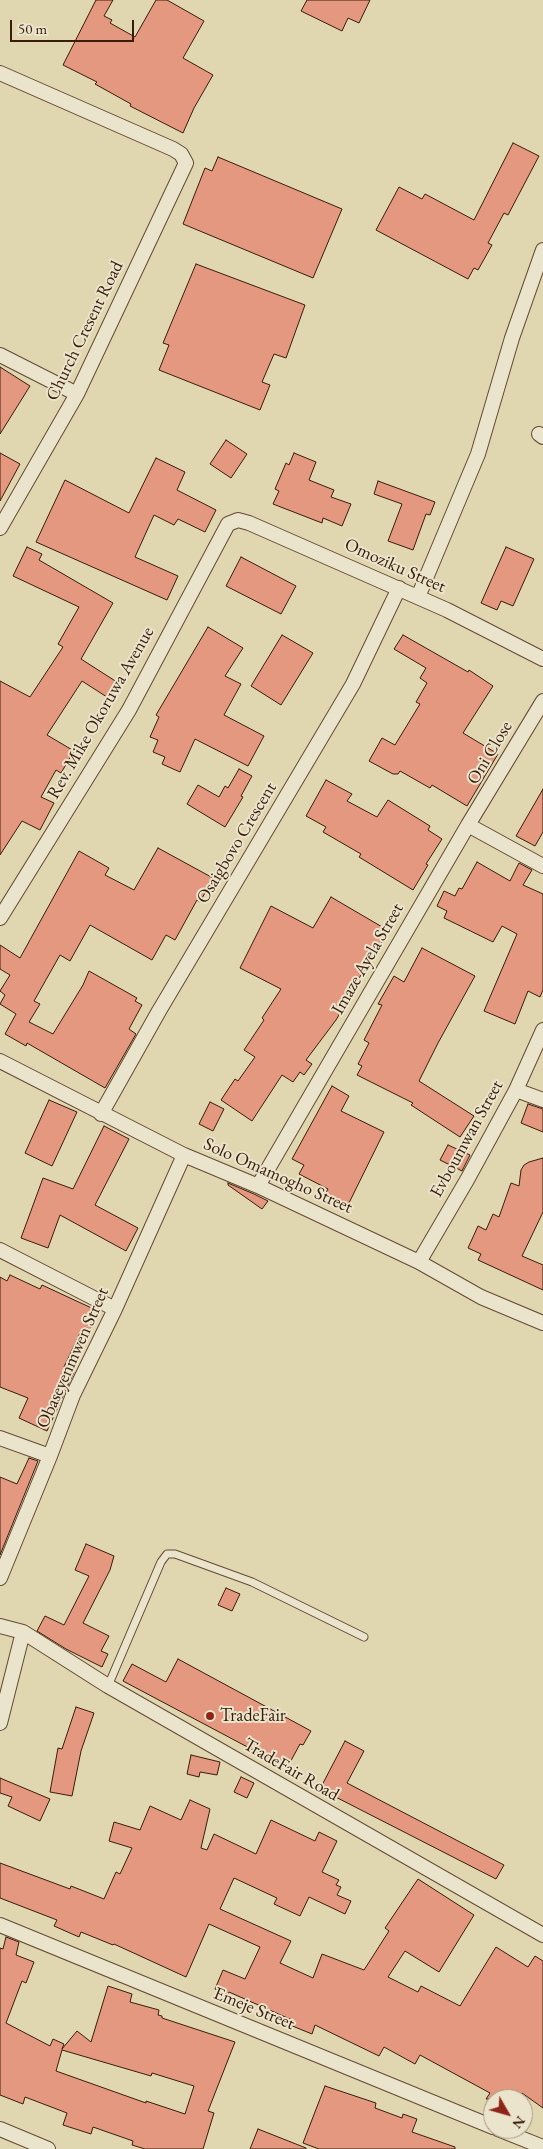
<!DOCTYPE html>
<html>
<head>
<meta charset="utf-8">
<style>
  body { margin:0 }
  #map { position:relative; width:543px; height:2149px; overflow:hidden; background:#e0d6b0; font-family:"EB Garamond",serif }
  canvas { display:block }
  .north { position:absolute; left:483px; top:2089px; width:50px; height:50px; box-sizing:border-box; background:#ebe4cc; border:1px solid #a4947e; border-radius:50%; rotate:128deg; font-size:14px; font-weight:700; line-height:20px; text-align:center; color:#391c09 }
  .north::after { content:''; display:block; margin:auto; width:18px; height:22px; background:#8f2418; clip-path:polygon(50% 0,100% 100%,50% 72%,0 100%) }
  .scale { position:absolute; left:10px; top:20px; width:124px; height:22px; box-sizing:border-box; border:2px solid #391c09; border-top:0; padding-left:6px; font-size:15px; line-height:18px; white-space:nowrap; color:#391c09; -webkit-text-stroke:4px #ebe4cc; paint-order:stroke }
</style>
</head>
<body>
<div id="map">
<canvas width="543" height="2149"></canvas>
<div class="north">N</div>
<div class="scale">50 m</div>
</div>
<script>
const g = document.querySelector('canvas').getContext('2d');
g.lineJoin = 'round';
function paint(path, color) { g.fillStyle = color; g.fill(path, 'evenodd'); }
const shape = rows => new Path2D(rows.map(r => 'M' + r).join(''));
function strokePath(path, color, width, dash) { g.strokeStyle = color; g.lineWidth = width; g.lineCap = dash ? 'butt' : 'round'; g.setLineDash(dash || []); g.stroke(path); }
function write(font, color, halo, rows, align = 'center') {
  g.font = font + ' "EB Garamond",serif'; g.lineWidth = 4; g.setLineDash([]); g.textBaseline = 'middle'; g.strokeStyle = halo; g.fillStyle = color; for (const [text, x, y, turn = 0] of rows) {
    g.save(); g.translate(x, y); g.rotate((+turn || 0) * Math.PI / 180); g.textAlign = isNaN(turn) ? turn : align; if (halo) g.strokeText(text, 0, 0); g.fillText(text, 0, 0); g.restore();
  }
}
const building = shape([
  [96,0,113,0,104,16,112,20,110,23,135,37,156,0,167,0,204,21,183,58,213,75,194,108,183,133,130,106,131,104,95,84,97,82,63,65,96,0],
  [307,0,370,0,359,23,348,18,342,31,301,11,307,0],
  [513,143,539,156,508,215,504,213,488,243,492,245,478,270,474,268,468,279,376,230,399,187,422,199,425,194,474,220,513,143],
  [218,157,342,209,313,278,183,224,205,168,212,171,218,157],
  [196,264,305,305,286,358,274,354,262,382,270,385,260,410,159,370,169,345,163,343,196,264],
  [0,367,30,386,0,434,0,367],
  [226,440,247,454,231,478,210,464,226,440],
  [0,453,20,464,0,501,0,453],
  [294,453,316,462,309,480,334,490,331,497,351,504,342,526,323,518,322,523,273,504,279,491,275,489,286,463,289,465,294,453],
  [156,458,185,472,177,490,216,510,205,532,178,519,174,525,154,515,135,557,178,576,167,600,36,542,65,480,129,513,156,458],
  [378,481,435,502,430,515,426,514,413,550,388,541,402,504,374,494,378,481],
  [27,547,42,554,39,560,113,603,81,659,120,684,110,699,82,681,47,735,74,751,61,773,56,770,41,797,54,803,40,830,22,821,0,855,0,681,30,697,63,647,58,644,79,607,13,576,27,547],
  [506,547,534,559,513,606,501,601,497,610,481,603,506,547],
  [241,557,296,586,281,614,226,586,241,557],
  [208,627,243,648,225,676,241,684,224,715,264,736,248,766,195,739,180,772,162,764,165,757,153,752,158,740,150,737,159,717,156,715,208,627],
  [282,635,313,653,281,705,251,686,282,635],
  [403,635,468,672,469,670,493,686,463,733,498,754,467,806,432,785,430,788,400,771,398,774,393,774,369,761,382,738,395,745,420,704,416,702,427,683,420,678,426,668,394,649,403,635],
  [239,769,252,776,241,796,243,797,225,827,187,804,198,785,219,797,225,786,228,788,239,769],
  [326,780,352,794,347,801,377,817,388,800,430,826,428,830,442,839,426,864,428,865,413,890,359,857,361,854,323,832,326,827,306,816,326,780],
  [543,789,543,832,535,846,516,836,543,789],
  [158,848,213,878,200,902,197,900,175,940,166,935,152,960,90,925,70,961,60,955,34,1001,40,1004,29,1022,53,1034,83,985,89,971,137,998,135,1001,142,1005,129,1029,136,1034,105,1088,27,1043,26,1046,5,1034,16,1014,0,1004,5,995,0,991,10,975,0,969,0,945,20,958,79,851,109,868,105,875,134,890,158,848],
  [477,862,510,881,519,863,532,870,523,885,543,894,543,990,540,997,528,991,515,1024,484,1011,517,934,502,926,493,942,444,918,447,911,437,906,444,891,455,896,459,888,462,889,477,862],
  [331,897,389,931,347,997,349,998,336,1020,306,1060,312,1064,304,1075,300,1072,293,1082,282,1075,252,1121,221,1100,235,1079,238,1081,255,1057,244,1050,264,1020,262,1018,281,989,240,968,271,906,313,928,331,897],
  [422,948,475,976,438,1043,419,1081,474,1116,460,1137,411,1105,413,1103,357,1075,362,1066,358,1064,369,1043,364,1040,382,1005,378,1004,394,976,404,982,422,948],
  [332,1086,349,1096,341,1111,384,1132,347,1207,324,1196,328,1189,299,1174,304,1165,292,1159,332,1086],
  [49,1100,77,1112,52,1166,25,1153,49,1100],
  [210,1102,224,1109,213,1131,199,1124,210,1102],
  [528,1104,543,1109,543,1132,521,1123,528,1104],
  [104,1126,129,1139,95,1205,138,1228,126,1251,60,1215,48,1248,21,1238,43,1178,73,1189,104,1126],
  [448,1145,470,1155,462,1171,440,1160,448,1145],
  [543,1158,543,1212,522,1256,543,1265,543,1290,478,1260,481,1254,468,1248,478,1226,486,1230,493,1214,499,1217,511,1183,519,1186,521,1170,524,1165,529,1162,543,1158],
  [228,1183,254,1194,268,1201,262,1209,228,1185,228,1183],
  [10,1275,40,1289,42,1285,98,1311,88,1334,81,1331,64,1367,74,1372,47,1431,19,1418,28,1398,0,1387,0,1277,7,1281,10,1275],
  [29,1458,38,1461,0,1555,0,1477,17,1484,29,1458],
  [86,1544,114,1556,110,1570,83,1623,109,1636,101,1651,108,1654,102,1667,66,1649,37,1631,45,1616,64,1625,89,1576,75,1570,86,1544],
  [226,1588,240,1594,232,1611,218,1605,226,1588],
  [178,1659,311,1731,303,1745,300,1744,287,1768,123,1681,132,1664,166,1682,178,1659],
  [76,1707,94,1713,81,1751,72,1796,50,1792,58,1748,62,1749,76,1707],
  [345,1741,364,1751,347,1783,504,1865,496,1879,320,1789,345,1741],
  [191,1755,220,1762,217,1775,200,1772,199,1777,187,1774,191,1755],
  [241,1777,254,1783,247,1798,234,1792,241,1777],
  [0,1778,50,1799,40,1821,8,1806,12,1797,0,1793,0,1778],
  [190,1800,210,1809,201,1848,207,1850,214,1834,256,1854,271,1820,315,1841,319,1832,337,1841,322,1872,339,1880,336,1885,341,1887,337,1895,351,1901,345,1914,309,1897,300,1916,274,1904,277,1898,234,1878,220,1909,291,1941,280,1963,313,1978,322,1954,364,1970,389,1931,385,1928,418,1879,474,1915,439,1972,405,1951,388,1977,418,1992,421,1986,460,2006,496,1947,528,1967,535,1956,543,1961,543,2108,522,2093,518,2099,486,2099,490,2093,420,2055,415,2064,384,2047,379,2056,315,2025,312,2034,290,2025,292,2020,229,1992,228,1995,215,1989,223,1970,245,1979,260,1947,209,1924,186,1977,114,1944,113,1945,81,1932,79,1937,54,1926,57,1920,0,1898,0,1863,70,1889,71,1886,104,1899,116,1872,120,1874,132,1848,109,1841,114,1822,140,1830,150,1806,181,1820,190,1800],
  [6,1937,19,1942,16,1955,34,1962,26,1983,22,1981,6,2023,50,2046,53,2039,64,2044,62,2049,77,2031,91,2042,108,1986,132,1994,130,2002,159,2010,158,2015,162,2016,162,2018,235,2042,208,2111,214,2113,203,2149,145,2149,132,2145,133,2141,93,2127,91,2134,63,2125,67,2113,25,2097,23,2104,0,2095,0,1948,3,1949,6,1937],
  [62,2050,151,2076,152,2073,194,2086,185,2114,146,2101,146,2103,56,2071,62,2050],
  [325,2086,376,2103,375,2108,402,2118,403,2114,417,2119,412,2132,455,2147,455,2149,319,2149,303,2143,325,2086],
  [258,2129,306,2148,306,2149,250,2149,258,2129]
]);
const service = shape([
  [108,1686,161,1562,167,1554,175,1554,252,1582,364,1637]
]);
const minor = shape([
  [0,73,173,149,181,154,186,163,77,394,0,528],
  [0,355,77,394],
  [539,434,543,437],
  [418,597,478,454,512,338,543,250],
  [468,825,543,701],
  [0,918,129,710,228,524,238,520,249,523,447,610,543,659],
  [0,1061,184,1155,258,1186,419,1262,481,1297,543,1323],
  [516,1090,543,1100],
  [101,1114,159,1011,353,684,399,588],
  [258,1186,468,825,543,866],
  [0,1250,115,1309],
  [419,1262,467,1180,516,1090,543,1030],
  [0,1438,50,1456],
  [0,1578,50,1456,73,1395,115,1309,184,1155],
  [0,1626,23,1632,108,1686,543,1935],
  [0,1723,23,1632],
  [0,1925,493,2127],
  [0,2129,48,2149],
  [498,2129,543,2147]
]);
const markers = [
  [210,1716,5,"#8f2418"]
];
const streetNames = [
  ["Church Cresent Road",85,331,-64],
  ["Omoziku Street",395,566,24],
  ["Rev. Mike Okoruwa Avenue",101,713,-60],
  ["Oni Close",490,753,-59],
  ["Osaigbovo Crescent",237,843,-59],
  ["Imaze Ayela Street",368,959,-60],
  ["Evboumwan Street",467,1139,-61],
  ["Solo Omamogho Street",278,1176,24],
  ["Obaseyenmwen Street",73,1358,-66],
  ["TradeFair Road",291,1770,30],
  ["Emeje Street",254,2009,22]
];
const poiNames = [
  ["TradeFair",220,1716]
];
paint(building, '#e49880');
strokePath(building, '#391c09', 1);
strokePath(service, '#634a33', 9);
strokePath(minor, '#634a33', 16);
strokePath(service, '#ebe4cc', 7);
strokePath(minor, '#ebe4cc', 14);
for (const [x, y, r, color] of markers) { const dot = new Path2D(); dot.arc(x, y, r, 0, 2 * Math.PI); g.fillStyle = color; g.fill(dot); strokePath(dot, '#ebe4cc', 2); }
write('18px', '#391c09', '#ebe4cc', streetNames);
write('18px', '#391c09', '#ebe4cc', poiNames, 'left');
</script>
</body>
</html>
